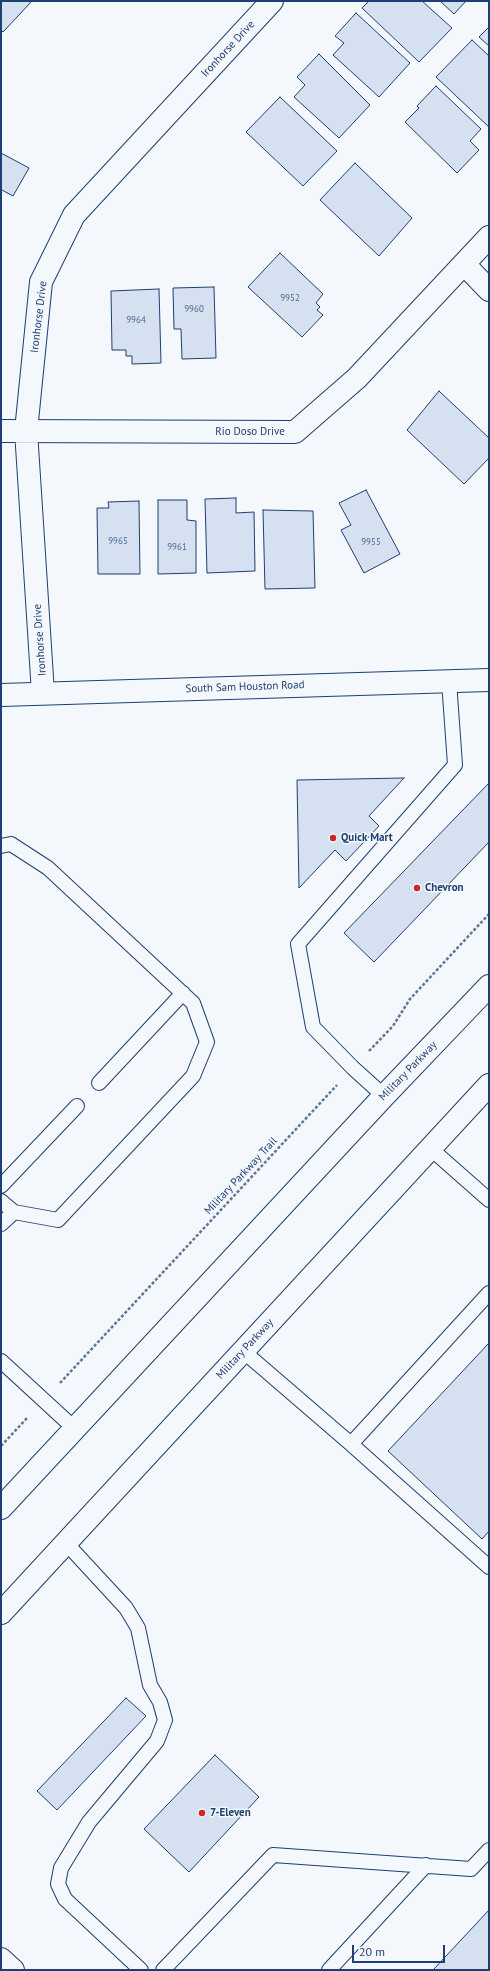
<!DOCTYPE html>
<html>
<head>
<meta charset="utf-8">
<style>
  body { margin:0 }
  #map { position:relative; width:490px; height:1971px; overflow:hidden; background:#f4f7fb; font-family:"PT Sans",sans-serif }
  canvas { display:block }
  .frame { position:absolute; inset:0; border:2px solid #1d3f73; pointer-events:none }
  .scale { position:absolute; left:352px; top:1945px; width:93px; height:18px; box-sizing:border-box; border:2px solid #1d3f73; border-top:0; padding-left:5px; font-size:12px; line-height:14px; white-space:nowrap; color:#1d3f73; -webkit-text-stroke:3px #f4f7fb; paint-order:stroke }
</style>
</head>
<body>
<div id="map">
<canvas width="490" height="1971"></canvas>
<div class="frame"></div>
<div class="scale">20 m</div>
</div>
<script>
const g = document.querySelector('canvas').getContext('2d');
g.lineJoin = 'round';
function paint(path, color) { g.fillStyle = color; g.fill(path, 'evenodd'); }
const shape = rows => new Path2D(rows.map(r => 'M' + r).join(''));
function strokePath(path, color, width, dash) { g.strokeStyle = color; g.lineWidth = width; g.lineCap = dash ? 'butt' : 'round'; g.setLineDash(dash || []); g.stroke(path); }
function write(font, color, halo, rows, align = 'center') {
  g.font = font + ' "PT Sans",sans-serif'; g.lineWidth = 3; g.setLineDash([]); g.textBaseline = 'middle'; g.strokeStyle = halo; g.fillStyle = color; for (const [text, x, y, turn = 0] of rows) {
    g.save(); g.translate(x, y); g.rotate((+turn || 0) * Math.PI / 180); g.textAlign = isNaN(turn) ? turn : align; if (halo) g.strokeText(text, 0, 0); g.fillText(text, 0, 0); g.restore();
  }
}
const building = shape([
  [1,1,32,1,3,32,1,30,1,1],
  [369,1,422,1,452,28,419,62,362,8,369,1],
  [440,1,466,1,454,14,440,1],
  [356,13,410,63,379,97,333,55,344,43,335,36,356,13],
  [489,27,489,46,479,37,489,27],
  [472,40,489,56,489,127,436,77,472,40],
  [319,54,370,105,339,138,294,97,305,85,297,77,319,54],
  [436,86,481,129,470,141,479,150,457,173,405,122,419,108,417,106,436,86],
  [280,97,337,151,303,186,246,132,280,97],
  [1,153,29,168,13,196,2,190,1,191,1,153],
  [355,163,412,218,379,256,320,200,355,163],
  [280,253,323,294,316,303,320,307,317,310,323,315,302,337,248,287,280,253],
  [214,287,216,358,182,359,181,329,174,329,173,288,214,287],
  [159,289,161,363,132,364,132,356,126,356,126,350,112,350,111,291,159,289],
  [439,391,489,438,489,458,464,484,407,430,439,391],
  [366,490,400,554,364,573,341,530,351,525,339,503,366,490],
  [236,498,236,513,254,512,255,571,207,573,205,499,236,498],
  [158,500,187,500,187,520,196,521,196,573,158,574,158,500],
  [139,501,140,574,98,574,97,508,109,508,108,502,139,501],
  [263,510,313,511,315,588,265,589,263,510],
  [404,778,369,816,379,826,346,861,335,850,299,888,297,780,404,778],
  [489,783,489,842,374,962,344,933,489,783],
  [489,1343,489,1531,482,1539,388,1451,489,1343],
  [126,1698,146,1716,57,1810,37,1791,126,1698],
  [215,1755,259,1797,189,1872,144,1829,215,1755],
  [489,1910,489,1970,433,1970,489,1910]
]);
const path = shape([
  [369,1051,393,1026,410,999,489,914],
  [60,1383,337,1085],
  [1,1446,28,1417]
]);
const lane = shape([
  [1,846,11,844,48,868,193,1003,207,1042,193,1076,58,1220,14,1212,1,1201],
  [99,1083,183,993],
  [384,1096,353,1068,313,1027,298,944,455,765,449,681],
  [430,1148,489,1200],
  [1,1186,77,1106],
  [1,1224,14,1212],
  [243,1351,351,1444,489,1293],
  [1,1361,74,1428],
  [351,1444,489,1567],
  [66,1543,126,1608,138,1628,150,1685,160,1702,165,1720,157,1741,89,1822,61,1868,58,1884,65,1899,141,1970],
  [163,1970,273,1855,471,1869,489,1850],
  [329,1970,426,1865]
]);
const street = shape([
  [464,264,489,290],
  [1,431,295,432,357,378,489,237],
  [43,693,26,431,41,282,74,215,272,1]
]);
const secondary = shape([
  [1,695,489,680],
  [1,1508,384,1096,489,986],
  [1,1613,489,1085],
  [1,1959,13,1970]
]);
const markers = [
  [333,838,4,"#c62828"],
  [417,888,4,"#c62828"],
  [202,1813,4,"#c62828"]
];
const numberNames = [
  ["9952",290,298],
  ["9960",194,309],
  ["9964",136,320],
  ["9965",118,541],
  ["9955",371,542],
  ["9961",177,547]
];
const streetNames = [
  ["Ironhorse Drive",228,49,-47],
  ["Ironhorse Drive",39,317,-83],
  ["Rio Doso Drive",250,432],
  ["Ironhorse Drive",40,640,-94],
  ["South Sam Houston Road",245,687,-2],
  ["Military Parkway",408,1071,-46],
  ["Military Parkway Trail",241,1176,-47],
  ["Military Parkway",245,1349,-47]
];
const poiNames = [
  ["Quick Mart",341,838],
  ["Chevron",425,888],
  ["7-Eleven",210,1813]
];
paint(building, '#d5e0f0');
strokePath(building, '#1d3f73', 1);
strokePath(lane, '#1d3f73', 16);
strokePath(street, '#1d3f73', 24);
strokePath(secondary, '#1d3f73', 24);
strokePath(path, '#5e769c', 2.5, [3, 2]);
strokePath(lane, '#f4f7fb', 14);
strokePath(street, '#f4f7fb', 22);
strokePath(secondary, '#f4f7fb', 22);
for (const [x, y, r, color] of markers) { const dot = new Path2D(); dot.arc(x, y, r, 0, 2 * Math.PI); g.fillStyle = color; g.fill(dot); strokePath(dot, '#f4f7fb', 1.5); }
write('9px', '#4b6792', null, numberNames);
write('11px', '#1d3f73', '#f4f7fb', streetNames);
write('bold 11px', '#1d3f73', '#f4f7fb', poiNames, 'left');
</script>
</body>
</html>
